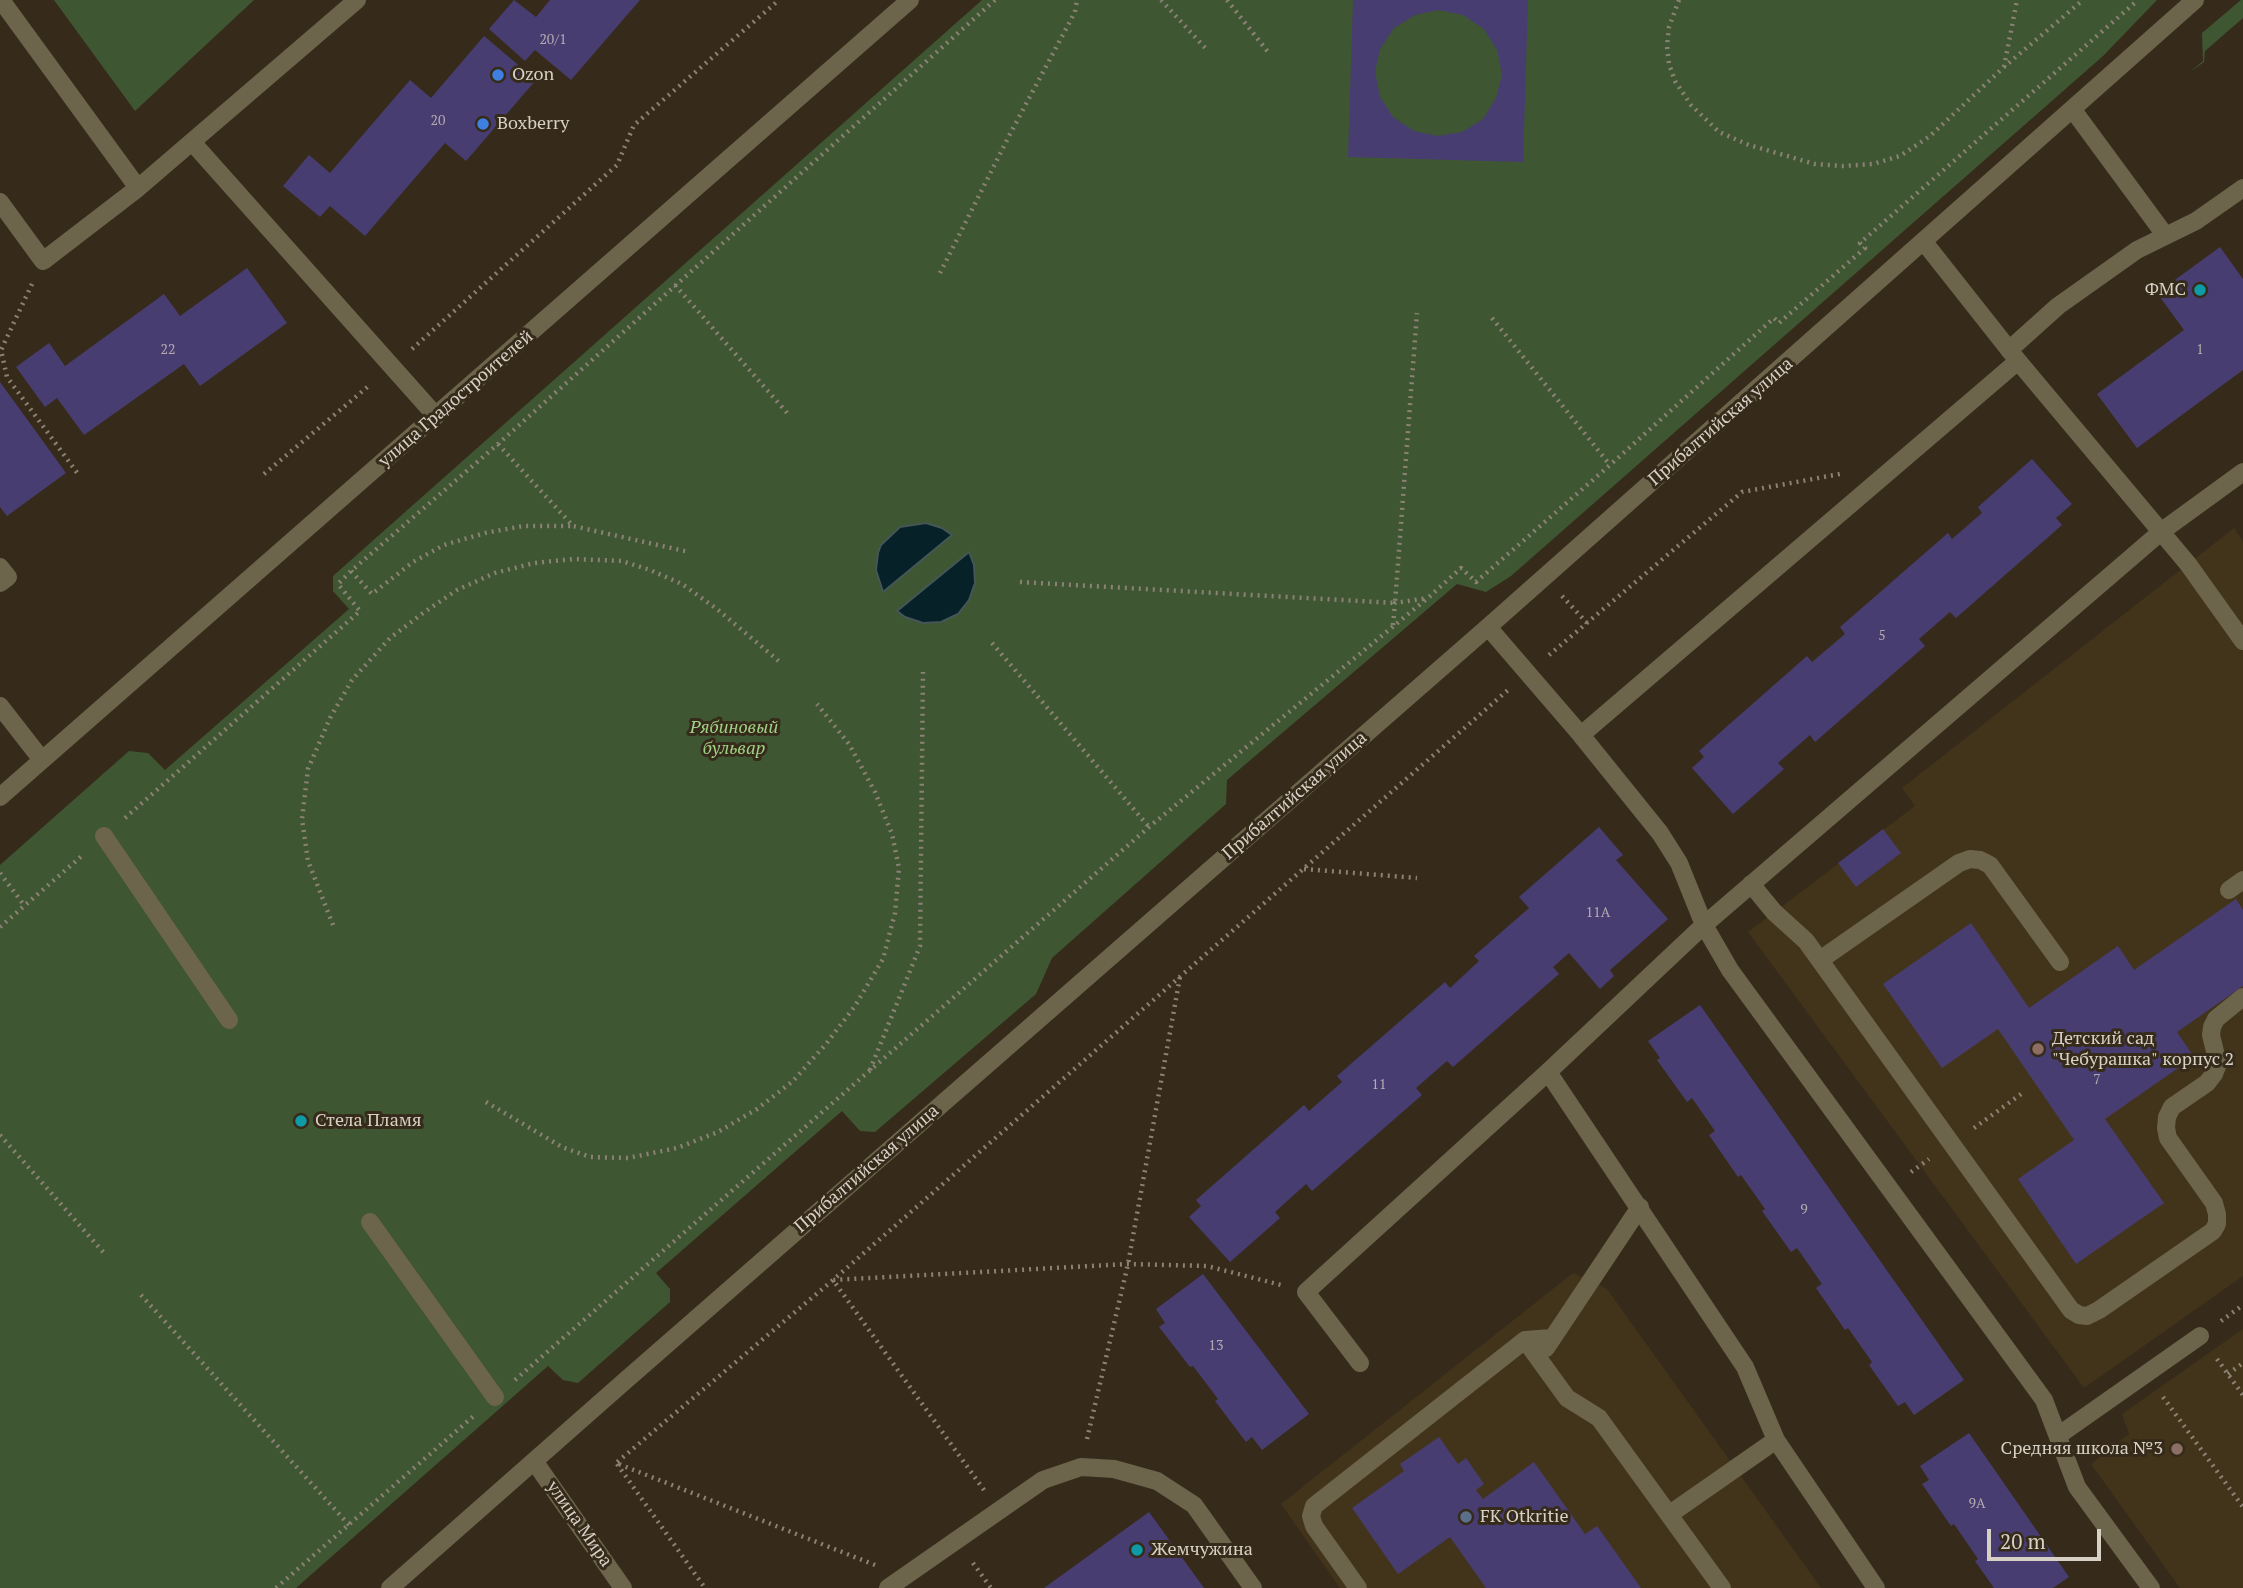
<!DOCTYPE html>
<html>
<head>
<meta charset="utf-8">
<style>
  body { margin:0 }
  #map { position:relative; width:2243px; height:1588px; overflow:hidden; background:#362b1a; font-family:"PT Serif",serif }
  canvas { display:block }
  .scale { position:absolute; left:1987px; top:1529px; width:114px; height:32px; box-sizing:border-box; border:4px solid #d7d0c5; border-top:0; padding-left:9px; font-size:21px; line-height:24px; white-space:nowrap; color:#d7d0c5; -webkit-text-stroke:5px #362b1a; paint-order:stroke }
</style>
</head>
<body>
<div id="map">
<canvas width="2243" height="1588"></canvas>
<div class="scale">20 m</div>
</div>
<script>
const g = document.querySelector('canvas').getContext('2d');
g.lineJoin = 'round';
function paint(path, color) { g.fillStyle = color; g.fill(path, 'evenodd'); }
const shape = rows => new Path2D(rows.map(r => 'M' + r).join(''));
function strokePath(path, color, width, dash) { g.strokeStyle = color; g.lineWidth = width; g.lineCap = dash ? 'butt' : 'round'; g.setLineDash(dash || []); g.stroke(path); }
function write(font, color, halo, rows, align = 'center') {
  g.font = font + ' "PT Serif",serif'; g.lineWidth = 6; g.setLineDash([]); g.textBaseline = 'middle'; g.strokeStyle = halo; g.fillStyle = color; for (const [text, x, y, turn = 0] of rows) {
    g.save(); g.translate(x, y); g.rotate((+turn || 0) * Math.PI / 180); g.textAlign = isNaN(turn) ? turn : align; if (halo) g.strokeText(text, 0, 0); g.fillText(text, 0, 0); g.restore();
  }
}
const built = shape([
  [2234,528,2243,541,2243,1276,2084,1388,1748,932,1915,806,1902,788],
  [1573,1273,1607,1289,1821,1588,1340,1588,1281,1504],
  [2243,1329,2243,1588,2180,1588,2091,1464,2129,1434,2122,1414]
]);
const green = shape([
  [54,0,254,0,135,111],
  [982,0,2157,0,2103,56,1511,576,1486,592,1457,584,1227,780,1226,804,1052,958,1036,994,875,1132,860,1131,842,1111,656,1273,670,1289,670,1302,578,1383,563,1380,548,1366,296,1588,0,1588,0,865,129,751,148,753,165,770,349,609,333,591,333,576],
  [2241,0,2243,0,2243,18,2205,51,2204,62,2190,72,2203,61,2202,33]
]);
const water = shape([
  [926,523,942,528,952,535,883,592,876,570,878,553,881,545,900,527,926,523],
  [969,552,974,565,975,583,969,600,958,614,941,622,923,623,905,617,897,611,969,552]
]);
const building = shape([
  [514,0,536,17,550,0,640,0,571,80,535,50,525,61,489,29],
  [1353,0,1528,0,1523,162,1348,157],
  [1439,10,1463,15,1484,29,1497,50,1502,74,1496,98,1483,119,1462,132,1438,136,1414,131,1393,117,1380,97,1375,72,1380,49,1394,28,1415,15],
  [484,36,536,80,466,161,445,143,365,236,330,206,320,217,283,186,309,155,330,173,410,80,431,98],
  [2220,247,2243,279,2243,370,2137,448,2097,394,2184,330,2157,293],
  [247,268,287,323,200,386,184,364,84,435,57,398,45,407,16,367,49,343,65,366,164,294,180,316],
  [0,382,66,473,7,516,0,507],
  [2032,459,2072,504,2056,518,2062,525,1956,618,1950,612,1919,639,1925,646,1815,742,1810,735,1778,763,1784,769,1733,814,1692,768,1704,757,1699,751,1807,656,1812,662,1845,634,1840,627,1948,533,1952,539,1982,513,1978,507],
  [1599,827,1623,855,1616,860,1668,919,1610,970,1614,976,1600,989,1569,953,1553,967,1559,974,1453,1067,1447,1061,1416,1088,1422,1095,1312,1191,1306,1184,1275,1212,1280,1218,1230,1262,1189,1217,1201,1206,1196,1200,1304,1105,1309,1111,1342,1082,1337,1076,1445,982,1450,988,1479,961,1474,956,1529,908,1519,897],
  [1883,829,1901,853,1856,887,1838,863],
  [2236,899,2243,910,2243,986,2177,1032,2194,1057,2105,1119,2164,1203,2076,1264,2018,1179,2074,1140,1998,1029,1942,1068,1883,984,1971,923,2029,1008,2118,946,2134,970],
  [1700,1005,1964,1380,1914,1415,1905,1402,1898,1406,1869,1365,1872,1362,1848,1328,1845,1330,1816,1288,1822,1284,1797,1248,1791,1252,1762,1211,1765,1209,1741,1175,1738,1177,1709,1135,1715,1131,1692,1098,1687,1102,1657,1060,1660,1058,1648,1041],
  [1203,1274,1309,1414,1262,1450,1252,1437,1246,1442,1215,1401,1218,1399,1193,1366,1190,1367,1159,1327,1165,1323,1156,1309],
  [1969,1433,2069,1577,2053,1588,1994,1588,1975,1561,1978,1559,1954,1524,1951,1526,1922,1484,1929,1480,1920,1466],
  [1439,1437,1458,1464,1466,1458,1484,1484,1476,1490,1483,1499,1534,1462,1585,1534,1597,1526,1641,1588,1486,1588,1450,1537,1398,1574,1352,1508,1404,1471,1400,1464],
  [1149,1512,1204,1588,1044,1588]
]);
const path = shape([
  [1161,0,1207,50],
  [1227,0,1268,52],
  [1679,0,1669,27,1667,46,1669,64,1675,81,1691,105,1719,132,1749,145,1815,164,1843,166,1873,164,1900,156,1930,136,2004,67,2083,0],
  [2004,67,2017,0],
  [940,273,1010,134,1075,12,1077,0],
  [32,284,1,350,7,377,78,474],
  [675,285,788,414],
  [1492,318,1610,465],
  [412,349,617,165,634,125,779,0],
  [498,444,573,526,689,552],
  [264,474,371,384],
  [351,571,372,594,413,562,444,545,485,533,523,526,573,526],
  [1020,582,1395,603,1417,313],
  [1562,596,1587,623],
  [1393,625,1395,603,1428,598],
  [992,643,1149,827],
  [1549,655,1742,492,1840,474],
  [125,818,360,611,338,584,351,571,498,444,995,0],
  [1304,869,1417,878],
  [0,873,24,905],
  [333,925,308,861,302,819,308,769,330,718,352,680,390,638,423,613,457,590,495,573,534,563,574,559,622,561,650,570,682,584,717,609,781,663],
  [0,927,84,854],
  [870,1070,920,946,923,672],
  [486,1102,562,1147,590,1157,628,1158,677,1148,718,1132,757,1109,793,1081,826,1044,855,1006,883,959,895,913,899,868,892,834,875,792,849,744,817,704],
  [1974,1128,2024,1092],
  [0,1135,104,1253],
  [1911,1172,1929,1159],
  [141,1295,349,1525],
  [2221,1321,2243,1305],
  [2217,1359,2243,1395],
  [2228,1374,2243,1363],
  [515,1380,1149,827,1429,597,1461,568,1476,582,1610,465,1774,318,1779,323,1865,248,1860,243,2138,0],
  [2163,1397,2243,1507],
  [1087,1439,1128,1264,1180,977],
  [617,1464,705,1588],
  [984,1490,833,1280,1128,1264,1207,1266,1281,1285],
  [973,1563,991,1588],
  [875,1565,616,1463,833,1280,1508,690],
  [276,1588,476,1414]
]);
const minor = shape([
  [1,0,138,188],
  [2073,110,2165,235],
  [192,142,436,416],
  [0,202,43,261,138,188,357,0],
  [1924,242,2018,361,2188,564,2243,641],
  [2009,350,2058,306,2137,250,2196,221,2243,188],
  [0,567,8,577,0,583],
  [1488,627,1581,735,1660,833,1679,863,1704,925,1730,970,2044,1400,2077,1487,2151,1588],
  [0,706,42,760],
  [1581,735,2018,361],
  [0,797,910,0],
  [104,836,229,1020],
  [1751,884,1774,912,1806,941,2071,1310,2079,1315,2087,1316,2099,1310,2213,1231,2217,1224,2217,1214,2214,1203,2168,1138,2166,1128,2167,1117,2172,1107,2207,1083,2214,1074,2218,1064,2211,1035,2212,1027,2216,1019,2243,997],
  [2229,890,2243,880],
  [1820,960,1959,863,1970,859,1980,860,1990,865,2060,962],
  [1548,1072,1745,1367,1776,1440,1876,1588],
  [370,1222,495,1397],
  [1525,1340,1567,1398,1599,1418,1722,1588],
  [1546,1348,1640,1207],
  [1360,1363,1306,1292,1548,1072,1704,925,2162,531,2243,472],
  [2059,1435,2200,1336],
  [534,1461,623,1588],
  [1670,1514,1776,1440],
  [390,1588,626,1380,1488,627,2195,0],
  [888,1588,1043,1480,1081,1467,1114,1469,1157,1481,1194,1505,1253,1588],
  [1358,1588,1314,1526,1311,1516,1314,1506,1525,1340,1552,1338]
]);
const markers = [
  [498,75,7,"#3f7fe0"],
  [483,124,7,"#3f7fe0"],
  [2200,290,7,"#0f9aa8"],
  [2038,1049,7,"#8d6e63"],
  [301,1121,7,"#0f9aa8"],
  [2177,1449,7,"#8d6e63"],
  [1466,1517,7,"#5c6f8a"],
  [1137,1550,7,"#0f9aa8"]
];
const numberNames = [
  ["20/1",553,40],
  ["20",438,121],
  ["22",168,350],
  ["1",2200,350],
  ["5",1882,636],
  ["11А",1598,913],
  ["7",2097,1080],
  ["11",1379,1085],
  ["9",1804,1210],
  ["13",1216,1346],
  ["9А",1977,1504]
];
const poiNames = [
  ["Ozon",512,75],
  ["Boxberry",497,124],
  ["ФМС",2186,290,"right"],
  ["Детский сад",2052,1039],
  ["\"Чебурашка\" корпус 2",2052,1060],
  ["Стела Пламя",315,1121],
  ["Средняя школа №3",2163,1449,"right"],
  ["FK Otkritie",1480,1517],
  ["Жемчужина",1151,1550]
];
const streetNames = [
  ["улица Градостроителей",456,399,-41],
  ["Прибалтийская улица",1721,422,-41],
  ["Прибалтийская улица",1295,796,-41],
  ["Прибалтийская улица",867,1169,-41],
  ["улица Мира",579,1524,55]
];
const parkNames = [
  ["Рябиновый",734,728],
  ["бульвар",734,749]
];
paint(built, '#42341b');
paint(green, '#3f5633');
paint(water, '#062128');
strokePath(water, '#455657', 2);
paint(building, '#483d71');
strokePath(path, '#8b8274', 4.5, [2, 5]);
strokePath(minor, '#6c644b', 18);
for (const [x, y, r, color] of markers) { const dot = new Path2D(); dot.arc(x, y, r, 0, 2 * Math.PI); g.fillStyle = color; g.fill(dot); strokePath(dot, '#362b1a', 2.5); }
write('14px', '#b3abb0', null, numberNames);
write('18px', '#d7d0c5', '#362b1a', poiNames, 'left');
write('18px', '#d7d0c5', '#362b1a', streetNames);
write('italic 18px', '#a0d387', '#362b1a', parkNames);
</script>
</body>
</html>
